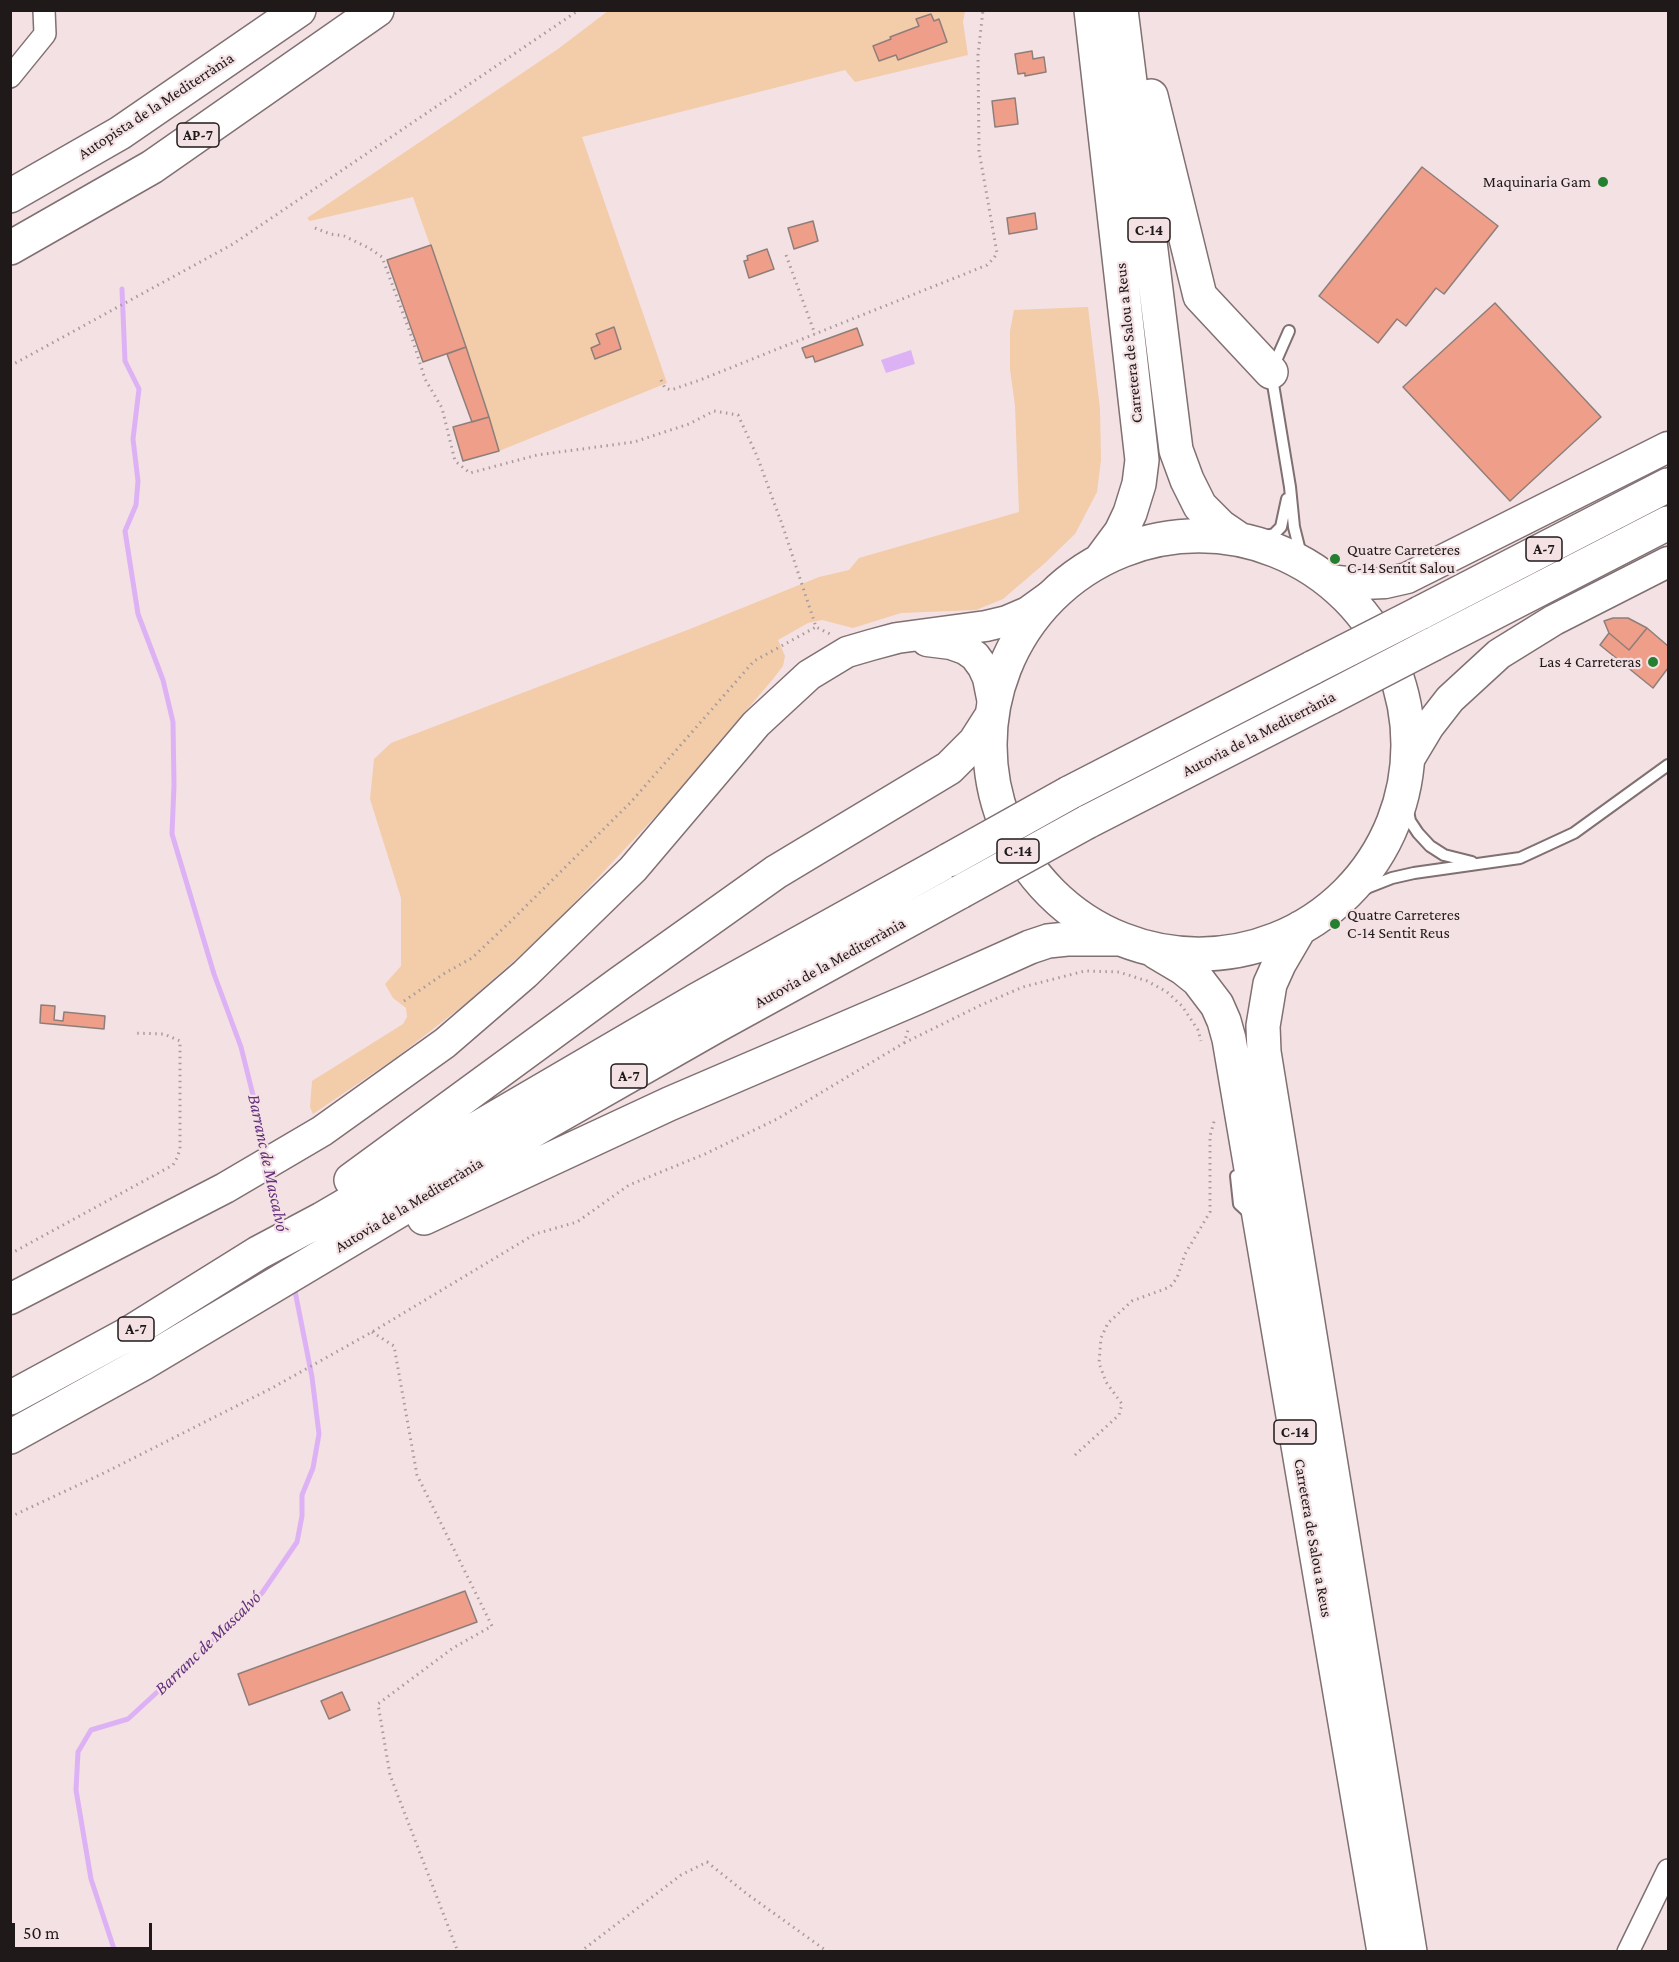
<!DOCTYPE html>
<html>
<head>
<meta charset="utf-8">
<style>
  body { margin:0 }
  #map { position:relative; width:1679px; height:1962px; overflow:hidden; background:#f4e1e4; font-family:"Crimson Pro",serif }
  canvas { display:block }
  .frame { position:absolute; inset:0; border:12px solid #1f191a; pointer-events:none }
  .scale { position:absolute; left:12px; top:1923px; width:140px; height:27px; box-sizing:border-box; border:3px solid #1f191a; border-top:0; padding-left:8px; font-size:18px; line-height:21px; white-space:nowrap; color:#1f191a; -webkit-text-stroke:4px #f4e1e4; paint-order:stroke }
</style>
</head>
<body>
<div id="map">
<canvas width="1679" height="1962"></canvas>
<div class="frame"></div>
<div class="scale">50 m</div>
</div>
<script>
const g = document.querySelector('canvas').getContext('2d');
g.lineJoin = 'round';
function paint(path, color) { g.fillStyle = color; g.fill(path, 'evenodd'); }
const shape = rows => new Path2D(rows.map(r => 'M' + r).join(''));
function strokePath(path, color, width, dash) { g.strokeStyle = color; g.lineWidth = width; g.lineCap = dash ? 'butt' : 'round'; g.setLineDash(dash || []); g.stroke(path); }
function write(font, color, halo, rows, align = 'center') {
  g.font = font + ' "Crimson Pro",serif'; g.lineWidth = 4.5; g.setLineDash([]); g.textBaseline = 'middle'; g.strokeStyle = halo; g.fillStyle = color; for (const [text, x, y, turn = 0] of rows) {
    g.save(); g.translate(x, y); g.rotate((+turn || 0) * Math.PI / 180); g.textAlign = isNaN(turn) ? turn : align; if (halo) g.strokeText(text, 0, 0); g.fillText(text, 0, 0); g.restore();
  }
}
const green = shape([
  [608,11,965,11,963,22,968,55,855,82,845,70,582,137,667,383,499,451,466,347,413,197,310,221,307,218,558,49],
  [1088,307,1100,409,1101,460,1097,492,1075,534,1045,563,1003,599,976,610,901,613,853,628,822,620,808,623,778,640,785,656,783,666,773,679,666,805,549,930,465,1004,397,1057,313,1114,310,1107,312,1081,403,1024,407,1017,406,1008,393,998,385,984,401,966,401,898,370,799,374,759,391,743,690,629,819,577,849,570,859,558,1019,512,1015,406,1010,369,1010,331,1014,310]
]);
const water = shape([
  [911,350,915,364,886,373,881,360]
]);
const stream = shape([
  [122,289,125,361,139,389,133,439,138,481,136,505,125,531,138,614,163,680,173,722,174,785,172,834,214,974,241,1047,267,1151],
  [271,1172,282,1227],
  [115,1952,91,1879,76,1790,78,1752,91,1730,128,1719,219,1635,262,1593,297,1542,302,1516,302,1495,313,1468,319,1434,312,1377,294,1286]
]);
const building = shape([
  [931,14,934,21,939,19,947,42,898,60,896,55,879,61,873,46,891,39,890,37,919,26,916,19,931,14],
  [1032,51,1033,59,1044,57,1046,72,1025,76,1025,73,1018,74,1015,54,1032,51],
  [1015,98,1018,124,995,127,992,101,1015,98],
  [1422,167,1498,226,1444,294,1436,288,1406,326,1397,319,1378,343,1319,296,1422,167],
  [1035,213,1037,229,1009,234,1007,218,1035,213],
  [813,221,818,241,794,249,788,228,813,221],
  [431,245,466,347,423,362,387,260,431,245],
  [767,249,774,269,749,278,744,261,748,260,747,256,767,249],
  [1495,303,1601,417,1510,501,1403,387,1495,303],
  [614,327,621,349,595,359,591,348,600,344,596,334,614,327],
  [857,328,863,345,815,362,813,356,806,358,802,348,857,328],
  [466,347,489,417,472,422,447,354,466,347],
  [489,417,499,451,463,461,453,427,489,417],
  [1613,618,1628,618,1647,628,1629,650,1609,633,1604,621,1613,618],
  [1647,628,1668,646,1668,668,1653,688,1600,645,1609,633,1629,650,1647,628],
  [41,1005,55,1006,54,1020,63,1021,64,1012,105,1016,104,1029,40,1023,41,1005],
  [465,1591,477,1622,249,1705,238,1674,465,1591],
  [342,1692,350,1710,329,1719,321,1701,342,1692]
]);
const path = shape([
  [315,228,330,234,344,236,369,248,382,257,411,335,425,379,442,408,455,461,470,473,537,455,634,442,689,424,714,411,738,415,757,456,783,527,816,627,830,634],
  [786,255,815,334],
  [10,366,233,244,579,10],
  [661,380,665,388,671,390,700,380,987,265,994,258,997,253,979,151,978,55,983,10],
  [404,1001,445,973,472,958,511,921,631,802,754,661,816,627],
  [904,1043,981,1005,1023,987,1085,971,1119,972,1147,981,1167,992,1182,1006,1198,1030,1201,1041],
  [10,1254,173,1165,177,1158,180,1149,180,1041,164,1034,133,1033],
  [372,1332,394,1346,417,1475,492,1626,453,1648,378,1704,390,1775,458,1952],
  [1075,1455,1119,1415,1122,1404,1106,1382,1099,1363,1101,1338,1108,1323,1132,1301,1170,1287,1177,1278,1185,1254,1210,1212,1210,1136,1215,1118],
  [10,1517,106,1472,272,1388,372,1332,535,1234,577,1222,629,1185,705,1154,777,1119,904,1043,908,1030],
  [580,1952,681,1875,707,1862,747,1894,828,1952]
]);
const lane = shape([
  [1289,331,1271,372,1290,487,1294,527,1300,551,1312,568],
  [1247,541,1274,534,1281,527,1287,499],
  [1404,792,1410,821,1418,833,1430,846,1444,855,1472,862],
  [1334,905,1369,887,1392,878,1414,873,1520,858,1574,833,1668,765],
  [1236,1176,1239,1204,1251,1215]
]);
const street = shape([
  [10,77,45,34,44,10],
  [1628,1952,1668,1870]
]);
const secondary = shape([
  [1329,580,1363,584,1385,583,1407,578,1668,447],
  [927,641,951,644,965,649,975,656,983,667,988,678,993,703],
  [1408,761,1429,726,1450,699,1499,654,1554,620,1668,562],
  [10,1299,225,1188,322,1131,445,1043,525,974,633,869,756,724,809,675,847,652,871,645,897,638,986,626,1007,621,1028,612,1053,594]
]);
const highway = shape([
  [1091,10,1142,460,1139,484,1130,513,1121,532,1101,559],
  [1121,10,1176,450,1187,480,1200,506,1220,526,1239,539],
  [1151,96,1200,296,1271,372],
  [10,196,120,133,299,10],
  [10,248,152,167,377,10],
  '990 745a209 209 0 1 1 418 0a209 209 0 1 1-418 0Z',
  [1420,613,1668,485],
  [1433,644,1668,523],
  [1069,793,1314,667],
  [1087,822,1331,697],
  [1300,928,1279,964,1270,984,1263,1026,1264,1052,1410,1952],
  [1156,952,1183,968,1198,980,1217,1005,1224,1021,1229,1039,1384,1952],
  [351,1180,620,983,776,872,949,768,975,742,991,717],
  [424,1218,669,1104,916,998,1030,947,1048,941,1067,939,1117,939],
  [10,1398,128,1334,258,1253,322,1219,695,1001,949,860],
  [10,1437,142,1364,544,1124,716,1026,960,892]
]);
const highwayBridge = shape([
  [1314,667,1420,613],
  [1331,697,1433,644],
  [949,860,1069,793],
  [960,892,1087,822]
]);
const markers = [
  [1603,182,6,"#247f30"],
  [1335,559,6,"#247f30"],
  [1653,662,6,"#247f30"],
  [1335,924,6,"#247f30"]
];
const shields = [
  [198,135,42],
  [1149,230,42],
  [1544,549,36],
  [1018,851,42],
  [629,1076,36],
  [136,1329,36],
  [1295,1432,42]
];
const shieldNames = [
  ["AP-7",198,135],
  ["C-14",1149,230],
  ["A-7",1544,549],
  ["C-14",1018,851],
  ["A-7",629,1076],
  ["A-7",136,1329],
  ["C-14",1295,1432]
];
const streetNames = [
  ["Autopista de la Mediterrània",156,106,-33],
  ["Carretera de Salou a Reus",1129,343,-96],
  ["Autovia de la Mediterrània",1259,734,-27],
  ["Autovia de la Mediterrània",830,963,-29],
  ["Autovia de la Mediterrània",409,1205,-31],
  ["Carretera de Salou a Reus",1313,1538,80]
];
const poiNames = [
  ["Maquinaria Gam",1591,182],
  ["Quatre Carreteres",1347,550,"left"],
  ["C-14 Sentit Salou",1347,568,"left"],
  ["Las 4 Carreteras",1641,662],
  ["Quatre Carreteres",1347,915,"left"],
  ["C-14 Sentit Reus",1347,933,"left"]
];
const waterNames = [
  ["Barranc de Mascalvó",268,1163,78],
  ["Barranc de Mascalvó",208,1643,-44]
];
paint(green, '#f3cca9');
paint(water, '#ddb2f4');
strokePath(stream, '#ddb2f4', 5);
paint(building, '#ef9f89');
strokePath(building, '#8e7e7a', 1.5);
strokePath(lane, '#807072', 14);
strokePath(street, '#807072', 24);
strokePath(secondary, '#807072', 33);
strokePath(highway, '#807072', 36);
strokePath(path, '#a99b9d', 3, [1.5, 4.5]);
strokePath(lane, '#fff', 10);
strokePath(street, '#fff', 21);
strokePath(secondary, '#fff', 30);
strokePath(highway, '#fff', 33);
strokePath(highwayBridge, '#807072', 36, []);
strokePath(highwayBridge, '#fff', 33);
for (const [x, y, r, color] of markers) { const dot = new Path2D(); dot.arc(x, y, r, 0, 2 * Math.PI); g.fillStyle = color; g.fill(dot); strokePath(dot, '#f4e1e4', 2); }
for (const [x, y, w] of shields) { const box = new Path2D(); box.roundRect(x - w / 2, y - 12, w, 24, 4.5); g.fillStyle = '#f4e1e4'; g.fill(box); strokePath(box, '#1f191a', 1.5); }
write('bold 15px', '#1f191a', null, shieldNames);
write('16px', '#1f191a', '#f4e1e4', streetNames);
write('16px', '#1f191a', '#f4e1e4', poiNames, 'right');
write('italic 18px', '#632e7b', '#f4e1e4', waterNames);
</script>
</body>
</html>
